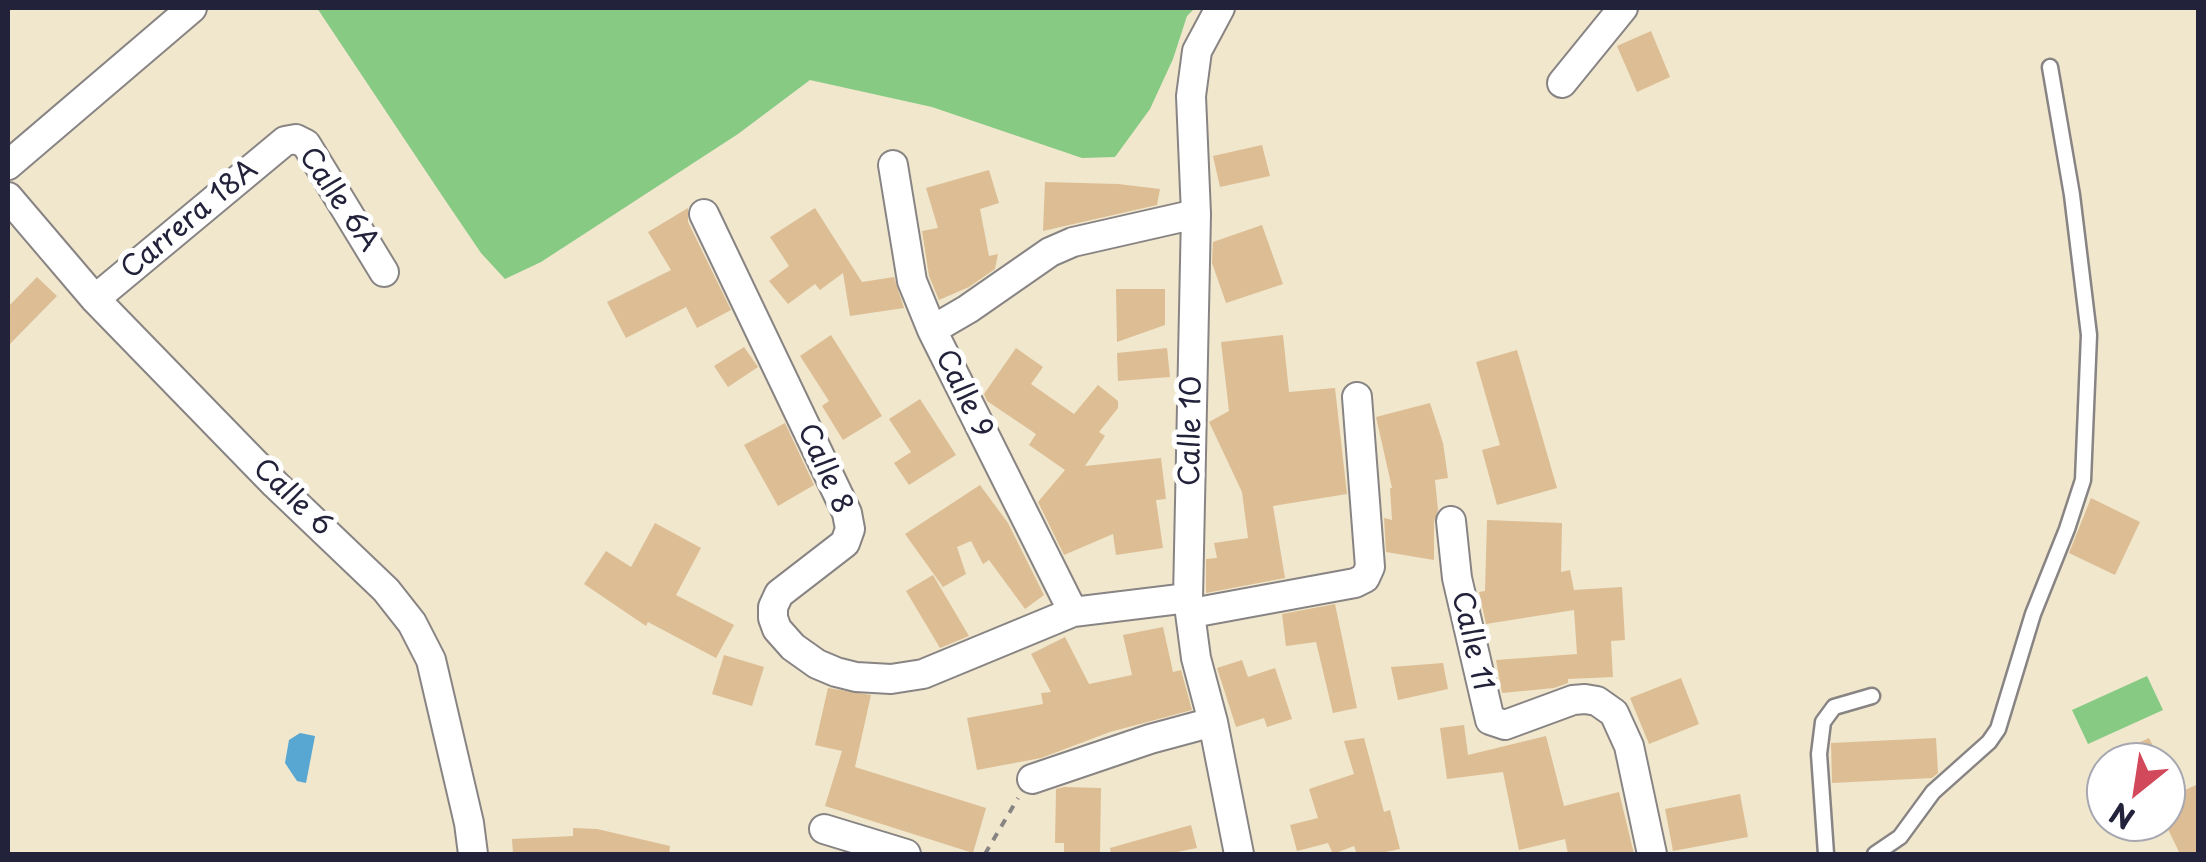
<!DOCTYPE html>
<html>
<head>
<meta charset="utf-8">
<style>
  body { margin:0 }
  #map { position:relative; width:2206px; height:862px; overflow:hidden; background:#f0e7cd; font-family:"Playpen Sans",sans-serif }
  canvas { display:block }
  .frame { position:absolute; inset:0; border:10px solid #22223b; pointer-events:none }
  .north { position:absolute; left:2086px; top:742px; width:100px; height:100px; box-sizing:border-box; background:#fff; border:2px solid #a7a7b1; border-radius:50%; rotate:210deg; font-size:28px; font-weight:700; line-height:40px; text-align:center; color:#22223b }
  .north::after { content:''; display:block; margin:auto; width:35px; height:45px; background:#d1495b; clip-path:polygon(50% 0,100% 100%,50% 72%,0 100%) }
</style>
</head>
<body>
<div id="map">
<canvas width="2206" height="862"></canvas>
<div class="frame"></div>
<div class="north">N</div>
</div>
<script>
const g = document.querySelector('canvas').getContext('2d');
g.lineJoin = 'round';
function paint(path, color) { g.fillStyle = color; g.fill(path, 'evenodd'); }
const shape = rows => new Path2D(rows.map(r => 'M' + r).join(''));
function strokePath(path, color, width, dash) { g.strokeStyle = color; g.lineWidth = width; g.lineCap = dash ? 'butt' : 'round'; g.setLineDash(dash || []); g.stroke(path); }
function write(font, color, halo, rows, align = 'center') {
  g.font = font + ' "Playpen Sans",sans-serif'; g.lineWidth = 10; g.setLineDash([]); g.textBaseline = 'middle'; g.strokeStyle = halo; g.fillStyle = color; for (const [text, x, y, turn = 0] of rows) {
    g.save(); g.translate(x, y); g.rotate((+turn || 0) * Math.PI / 180); g.textAlign = isNaN(turn) ? turn : align; if (halo) g.strokeText(text, 0, 0); g.fillText(text, 0, 0); g.restore();
  }
}
const green = shape([
  [317,8,1195,8,1187,16,1173,59,1150,109,1115,157,1082,158,932,107,810,80,738,134,541,262,505,279,481,253,443,197],
  [2147,676,2163,710,2088,744,2072,710]
]);
const water = shape([
  [300,733,315,736,306,783,297,781,285,763,289,740]
]);
const building = shape([
  [1651,31,1670,77,1637,92,1617,46],
  [1262,145,1270,176,1220,187,1213,156],
  [989,170,999,203,980,209,989,256,998,254,995,269,969,287,939,300,929,276,922,231,938,228,926,188],
  [1045,182,1118,184,1160,189,1157,205,1043,231],
  [688,208,688,222,731,310,697,328,686,307,626,338,607,302,671,270,648,232],
  [815,208,862,282,894,277,904,308,850,316,843,273,820,290,815,284,788,304,769,281,789,266,770,237],
  [1262,225,1283,284,1226,303,1212,263,1213,242],
  [37,277,57,296,8,346,8,307],
  [1116,289,1165,289,1165,325,1117,342],
  [831,335,882,416,843,440,822,406,829,401,800,356],
  [1283,335,1289,392,1335,388,1347,494,1273,506,1285,578,1206,593,1206,559,1217,558,1214,543,1248,538,1242,492,1209,422,1229,411,1221,342],
  [744,347,758,367,728,387,714,366],
  [1016,348,1043,367,1031,384,1074,414,1098,385,1118,401,1118,408,1099,432,1105,436,1085,466,1161,458,1166,499,1156,500,1163,548,1116,555,1113,534,1064,555,1038,502,1065,470,1029,445,1036,434,987,401,984,394],
  [1167,348,1170,377,1118,381,1117,353],
  [1517,350,1557,488,1497,505,1482,450,1500,445,1476,362],
  [920,399,956,455,909,485,894,463,911,452,889,419],
  [1430,403,1443,443,1448,478,1435,480,1438,510,1434,522,1434,560,1386,552,1384,518,1392,520,1390,488,1392,488,1376,417],
  [785,423,814,485,778,506,744,445],
  [980,485,1008,523,1044,595,1025,609,989,560,983,564,971,541,957,547,966,574,943,587,905,534],
  [2091,498,2140,522,2115,575,2069,553],
  [1487,520,1562,523,1561,572,1570,570,1574,590,1622,587,1625,640,1611,641,1613,677,1568,679,1568,683,1554,688,1502,693,1496,660,1577,654,1574,610,1486,624,1479,592,1485,591],
  [655,523,701,548,676,595,734,625,716,658,648,622,646,626,584,584,606,551,631,567],
  [933,575,969,636,940,648,906,591],
  [1335,604,1357,708,1333,713,1316,642,1286,646,1282,614],
  [1163,627,1173,672,1181,670,1192,710,1110,732,1041,758,977,770,967,718,1043,704,1041,693,1051,692,1031,654,1065,637,1089,684,1132,675,1123,635],
  [724,655,764,667,752,706,712,694],
  [1242,660,1248,677,1275,668,1292,719,1267,727,1264,718,1236,727,1217,668],
  [1443,663,1448,689,1398,700,1391,667],
  [1681,678,1699,724,1649,744,1630,698],
  [828,688,871,695,855,767,986,808,973,853,825,806,842,751,815,745],
  [1464,725,1468,755,1546,736,1564,806,1619,792,1634,854,1568,854,1565,839,1519,850,1503,772,1447,779,1440,728],
  [1364,738,1384,812,1390,810,1400,849,1376,854,1357,854,1354,846,1333,854,1328,843,1297,851,1290,825,1318,818,1309,789,1354,774,1344,741],
  [1936,738,1938,773,1932,778,1832,783,1831,743],
  [2149,738,2157,754,2141,762,2099,762],
  [2198,784,2198,854,2180,854,2166,825,2166,799],
  [1064,787,1101,788,1100,854,1064,854,1064,843,1055,843,1056,789],
  [1740,794,1748,837,1673,851,1665,809],
  [1191,825,1197,848,1167,854,1111,854,1110,848],
  [573,828,597,829,670,846,669,854,513,854,512,839,573,836]
]);
const path = shape([
  [985,854,1018,798]
]);
const service = shape([
  [1826,854,1819,754,1823,722,1834,707,1872,696],
  [1875,854,1900,837,1933,792,1989,742,1998,729,2033,614,2067,529,2083,480,2089,335,2072,195,2050,67]
]);
const minor = shape([
  [1220,8,1197,51,1191,96,1196,214,1188,598,1196,658,1213,722,1239,854],
  [1562,83,1623,8],
  [8,165,192,8],
  [893,165,912,281,932,330],
  [8,197,95,299,275,484,386,590,412,623,431,660,469,823,473,854],
  [704,214,847,513,850,529,845,543,779,594,773,607,773,618,777,629,793,647,817,664,836,672,856,677,891,679,923,674,1073,612,1188,598],
  [95,299,285,141,296,139,306,144,384,272],
  [1451,521,1457,578,1490,720,1505,725,1573,700,1585,699,1597,701,1614,713,1629,746,1652,854],
  [1073,612,932,330,968,309,1050,252,1073,242,1196,214],
  [1192,613,1355,583,1365,578,1370,567,1357,397],
  [1032,779,1150,739,1213,722],
  [824,829,906,854]
]);
const streetNames = [
  ["Calle 6A",338,200,56],
  ["Carrera 18A",190,220,-40],
  ["Calle 9",963,394,64],
  ["Calle 10",1192,431,-89],
  ["Calle 8",824,469,66],
  ["Calle 6",292,498,44],
  ["Calle 11",1471,641,77]
];
paint(green, '#87ca83');
paint(water, '#58a6d2');
paint(building, '#ddbd94');
strokePath(service, '#898484', 19);
strokePath(minor, '#898484', 32);
strokePath(path, '#898484', 4, [8, 8]);
strokePath(service, '#fff', 14);
strokePath(minor, '#fff', 28);
write('28px', '#22223b', '#fff', streetNames);
</script>
</body>
</html>
